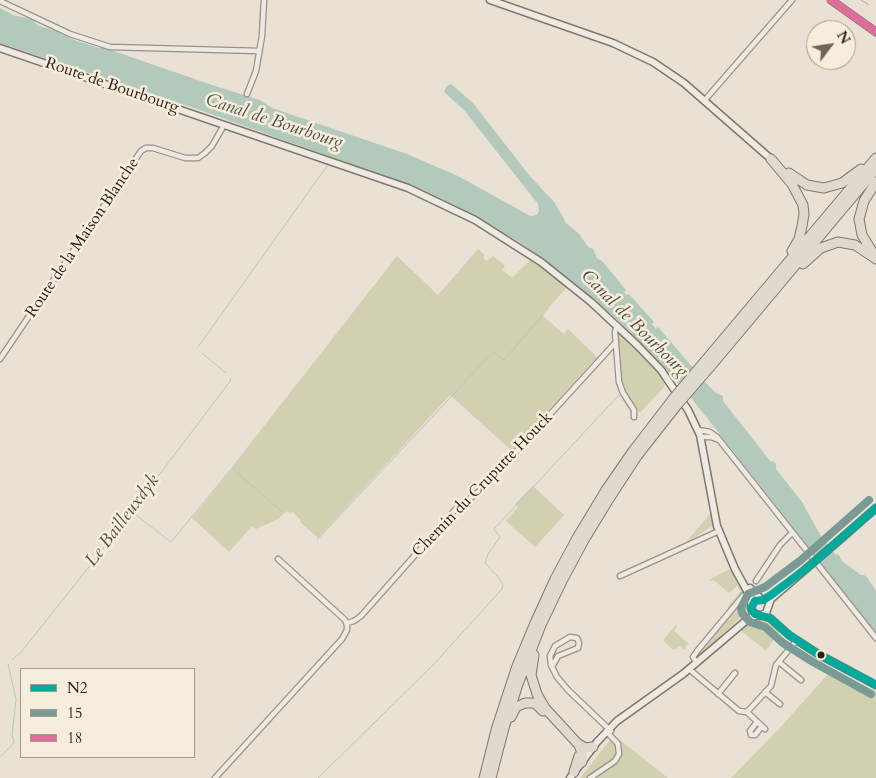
<!DOCTYPE html>
<html>
<head>
<meta charset="utf-8">
<style>
  body { margin:0 }
  #map { position:relative; width:876px; height:778px; overflow:hidden; background:#e9e1d4; font-family:Cardo,serif }
  canvas { display:block }
  .legend { position:absolute; left:20px; top:668px; width:175px; height:90px; box-sizing:border-box; background:#f7eddd; border:1px solid #a59b8d; margin:0; padding:6px 9px; list-style:none; font-size:15px; color:#2b2114 }
  .legend li { display:flex; align-items:center; gap:10px; height:25px }
  .legend b { width:25px; border:1px solid #a59b8d }
  .north { position:absolute; left:806px; top:20px; width:50px; height:50px; box-sizing:border-box; background:#f7eddd; border:1px solid #a59b8d; border-radius:50%; rotate:59deg; font-size:14px; font-weight:700; line-height:20px; text-align:center; color:#2b2114 }
  .north::after { content:''; display:block; margin:auto; width:18px; height:22px; background:#6e6457; clip-path:polygon(50% 0,100% 100%,50% 72%,0 100%) }
</style>
</head>
<body>
<div id="map">
<canvas width="876" height="778"></canvas>
<ul class="legend">
<li><b style="height:6px;background:#04a99b"></b>N2</li>
<li><b style="height:6px;background:#7a9a96"></b>15</li>
<li><b style="height:6px;background:#df6d99"></b>18</li>
</ul>
<div class="north">N</div>
</div>
<script>
const g = document.querySelector('canvas').getContext('2d');
g.lineJoin = 'round';
function paint(path, color) { g.fillStyle = color; g.fill(path, 'evenodd'); }
const shape = rows => new Path2D(rows.map(r => 'M' + r).join(''));
function strokePath(path, color, width, dash) { g.strokeStyle = color; g.lineWidth = width; g.lineCap = dash ? 'butt' : 'round'; g.setLineDash(dash || []); g.stroke(path); }
function write(font, color, halo, rows, align = 'center') {
  g.font = font + ' Cardo,serif'; g.lineWidth = 5; g.setLineDash([]); g.textBaseline = 'middle'; g.strokeStyle = halo; g.fillStyle = color; for (const [text, x, y, turn = 0] of rows) {
    g.save(); g.translate(x, y); g.rotate((+turn || 0) * Math.PI / 180); g.textAlign = isNaN(turn) ? turn : align; if (halo) g.strokeText(text, 0, 0); g.fillText(text, 0, 0); g.restore();
  }
}
const green = shape([
  [478,249,485,255,483,258,487,261,493,256,505,266,502,270,512,278,530,260,567,287,542,315,564,334,568,329,597,357,512,451,450,395,318,538,300,522,301,520,292,512,291,514,287,511,278,519,256,529,252,526,229,552,192,518,233,468,232,467,397,256,438,295],
  [618,332,624,335,655,367,665,380,664,387,640,413,634,407,621,387,616,333],
  [533,486,564,515,535,547,506,521,518,507,515,504],
  [711,513,713,525,687,543,686,542],
  [731,568,745,592,729,609,727,608,741,591,737,586,729,593,715,581,709,580],
  [746,595,748,600,746,612,701,655,699,650],
  [754,619,770,621,780,630,766,651,740,630,750,621],
  [676,625,677,626,674,631,689,644,685,647,685,650,679,646,676,650,675,648,673,650,663,640],
  [831,671,876,691,876,778,731,778,776,732],
  [614,735,668,778,580,778]
]);
const water = shape([
  [0,8,13,15,31,19,39,26,56,31,62,35,77,41,99,48,102,47,215,86,260,100,272,108,407,154,460,177,530,216,537,215,539,211,538,204,464,110,444,92,447,86,451,84,473,103,529,175,555,203,566,223,579,234,588,247,593,249,597,258,603,262,626,290,624,292,626,295,629,294,654,322,652,324,656,329,658,327,706,383,716,393,723,396,723,401,771,462,773,461,776,464,776,469,802,502,822,538,836,555,838,554,842,561,861,575,864,575,867,577,876,591,876,633,692,399,663,366,621,323,602,306,568,278,519,242,465,211,404,183,194,108,0,43]
]);
const stream = shape([
  [198,347,327,166],
  [202,353,226,373],
  [132,512,171,542,232,468,280,510],
  [317,540,491,354,494,352,504,360,548,309],
  [12,660,22,651,100,553,231,380,230,378],
  [0,757,12,745,14,742,12,735,16,699,8,664],
  [318,778,433,665,502,589,503,585,499,578,485,563,488,554,500,537,494,529,619,395]
]);
const street = shape([
  [0,1,70,34,110,47,259,51],
  [247,94,256,71,262,36,264,0],
  [704,101,792,0],
  [617,325,615,332,619,382,623,393,634,410,634,417],
  [0,359,141,151,146,148,153,148,185,158,198,158,205,153,212,146,224,125],
  [698,430,710,432,717,437,876,638],
  [701,437,711,437,719,440],
  [620,576,719,531],
  [756,581,780,545,792,533],
  [347,623,354,621,361,616,455,510,482,489,616,342],
  [696,662,693,657,698,650,743,596],
  [779,662,801,680],
  [552,667,558,656,578,648,579,643,577,638,570,637,555,646,550,656,551,665,557,677,568,690,611,731],
  [689,669,739,711,747,712,771,686,776,665,797,640],
  [765,692,780,704],
  [718,694,735,673],
  [747,712,765,729],
  [757,722,750,731,751,735,755,735,762,726],
  [215,778,342,639,347,630,347,625,345,620,278,559],
  [590,778,615,761,619,754,618,744,606,731]
]);
const secondary = shape([
  [490,0,613,43,653,62,684,83,771,159],
  [831,0,876,32],
  [0,48,408,188,475,220,541,262,591,302,637,345,661,370,688,410,700,435,717,526,735,569,751,598,751,608,753,613,770,618,789,635,818,654,876,685],
  [843,537,876,508],
  [750,588,761,599],
  [760,616,766,613,771,599,807,568],
  [570,778,597,742,617,721,683,674,748,619,757,615]
]);
const highway = shape([
  [771,159,792,184,803,205,804,214,802,226,799,239,792,251],
  [789,173,807,185,824,188,842,183,861,169],
  [873,253,862,235,859,219,864,201,876,182],
  [803,264,821,248,838,242,855,245,876,259],
  [705,361,876,158],
  [710,367,876,169],
  [534,655,531,675,537,694,545,708,579,745,582,753,582,762],
  [511,717,516,707,525,703,535,703,543,711],
  [577,743,585,748,593,747],
  [574,772,579,756],
  [484,778,496,730,517,666,535,623,555,579,577,538,606,490,633,451,673,399],
  [491,778,504,728,518,684,541,625,562,581,584,540,609,499,637,456,677,405]
]);
const rail = shape([
  [861,0,876,9]
]);
const secondaryBridge = shape([
  [807,568,843,537]
]);
const highwayBridge = shape([
  [673,399,705,361],
  [677,405,710,367]
]);
const bus1 = shape([
  [876,508,807,568,771,595,763,600,755,601,751,608,755,614,770,618,789,635,818,654,876,685]
]);
const bus2 = shape([
  [869,500,801,560,765,587,748,594,741,608,742,613,750,622,765,627,783,643,813,662,871,694]
]);
const bus3 = shape([
  [831,0,876,32]
]);
const markers = [
  [821,655,4.5,"#2b2114"]
];
const streetNames = [
  ["Route de Bourbourg",112,86,19],
  ["Route de la Maison Blanche",83,238,-56],
  ["Chemin du Cruputte Houck",483,485,-46]
];
const waterNames = [
  ["Canal de Bourbourg",274,122,18],
  ["Canal de Bourbourg",634,324,45],
  ["Le Bailleuxdyk",123,521,-53]
];
paint(green, '#d1d0b1');
paint(water, '#b3c9bb');
strokePath(stream, '#b3c9bb', 1);
strokePath(street, '#979189', 7);
strokePath(secondary, '#7d776e', 9);
strokePath(highway, '#7d776e', 11);
strokePath(street, '#eeeae2', 4.5);
strokePath(secondary, '#eeeae2', 6);
strokePath(highway, '#e0d9cd', 9);
strokePath(rail, '#a8a59e', 1, [9, 9]);
strokePath(secondaryBridge, '#7d776e', 9, []);
strokePath(highwayBridge, '#7d776e', 11, []);
strokePath(secondaryBridge, '#eeeae2', 6);
strokePath(highwayBridge, '#e0d9cd', 9);
strokePath(bus1, '#04a99b', 8);
strokePath(bus2, '#7a9a96', 8);
strokePath(bus3, '#df6d99', 8);
for (const [x, y, r, color] of markers) { const dot = new Path2D(); dot.arc(x, y, r, 0, 2 * Math.PI); g.fillStyle = color; g.fill(dot); strokePath(dot, '#f7eddd', 2); }
write('16px', '#2b2114', '#f7eddd', streetNames);
write('italic 18px', '#4d5043', '#f7eddd', waterNames);
</script>
</body>
</html>
